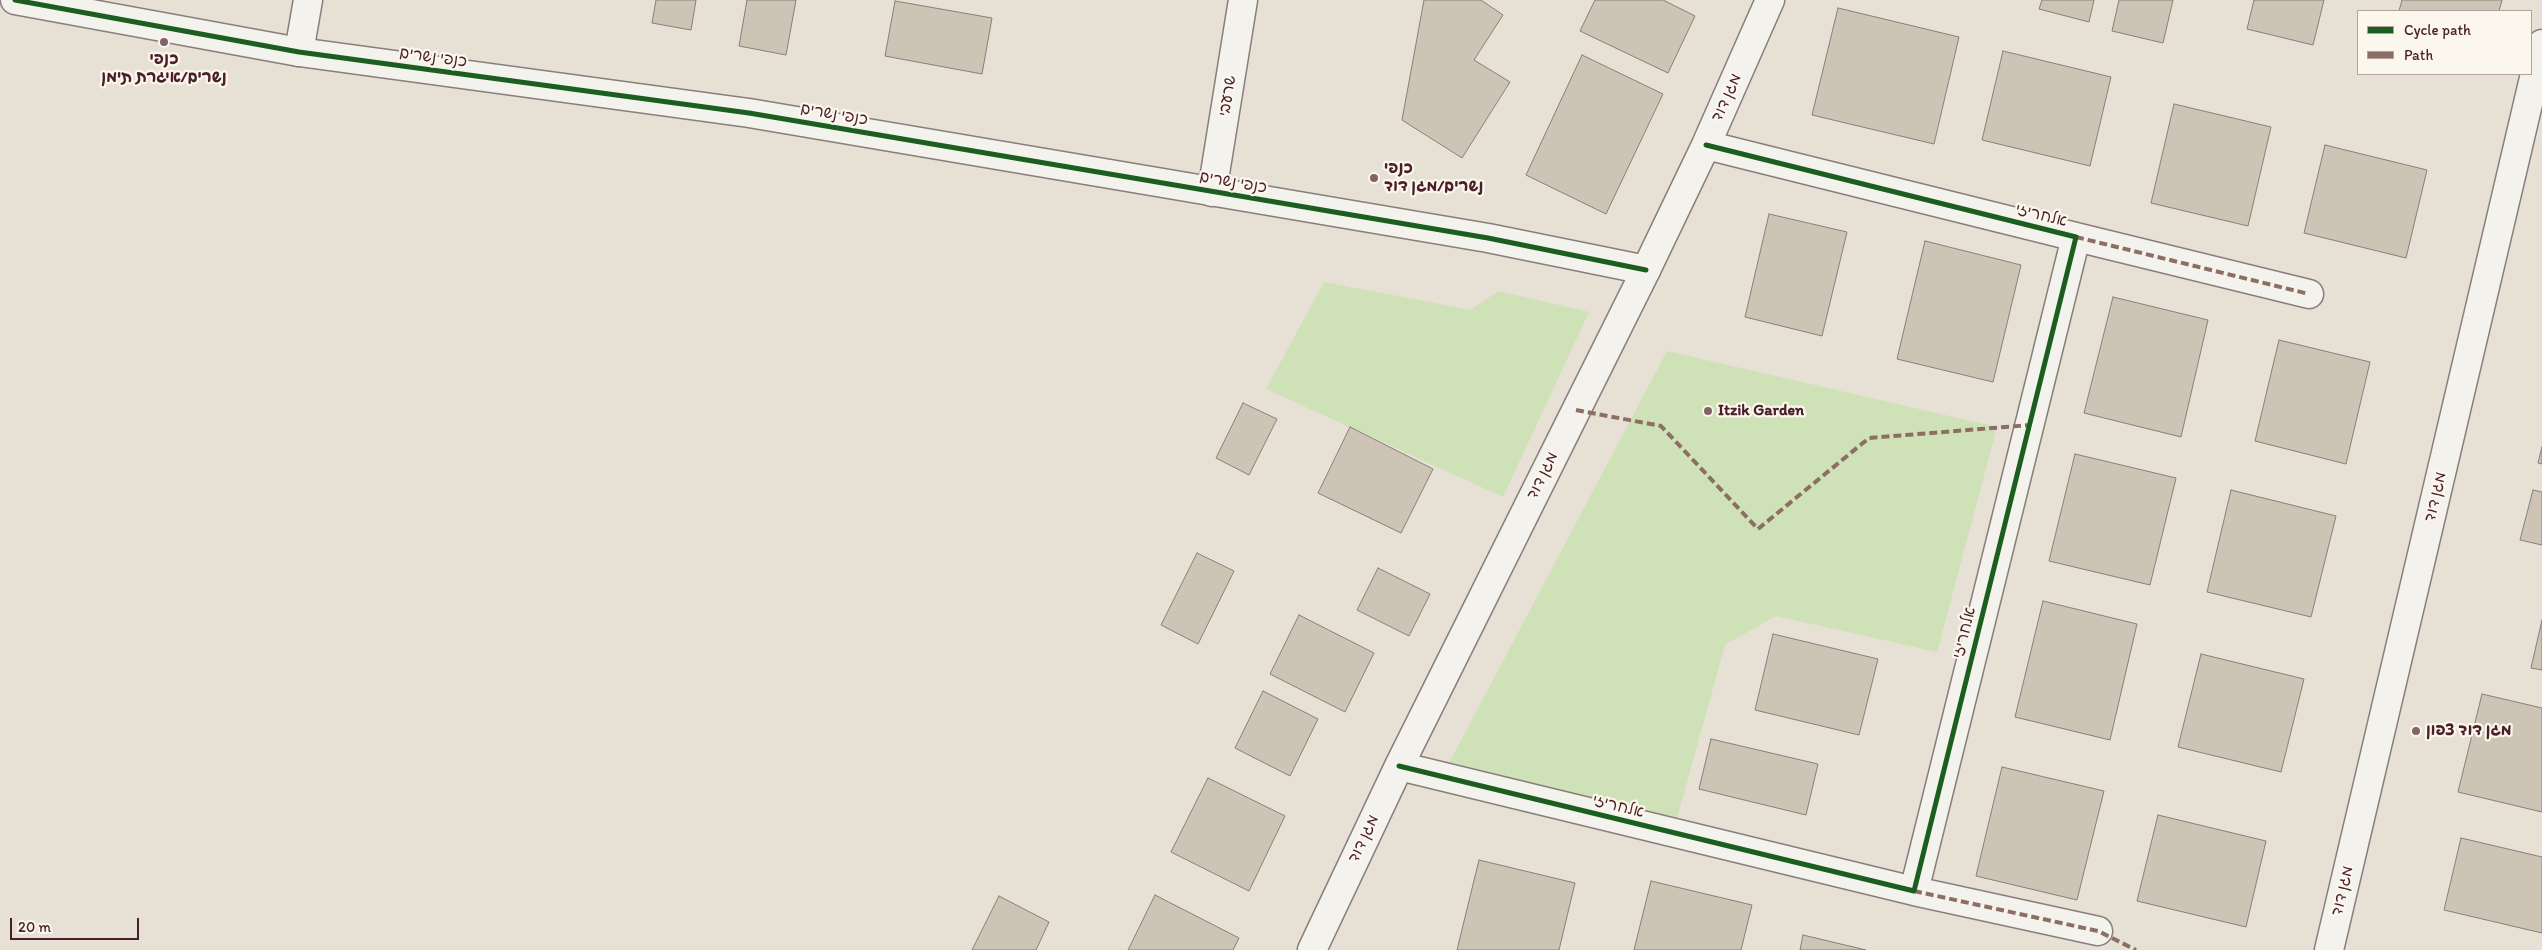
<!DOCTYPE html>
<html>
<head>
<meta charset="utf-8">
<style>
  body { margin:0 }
  #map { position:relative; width:2542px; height:950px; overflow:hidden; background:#e6e0d5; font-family:Itim,sans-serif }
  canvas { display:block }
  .legend { position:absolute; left:2357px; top:10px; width:175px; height:65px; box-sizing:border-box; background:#fbf7ec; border:1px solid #b4a19f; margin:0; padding:6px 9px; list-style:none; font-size:15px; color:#4a1f2b }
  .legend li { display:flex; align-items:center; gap:10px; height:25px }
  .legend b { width:25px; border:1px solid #b4a19f }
  .scale { position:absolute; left:10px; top:918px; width:129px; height:22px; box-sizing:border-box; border:2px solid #4a1f2b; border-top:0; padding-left:6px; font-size:15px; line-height:18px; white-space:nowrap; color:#4a1f2b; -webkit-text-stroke:4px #fbf7ec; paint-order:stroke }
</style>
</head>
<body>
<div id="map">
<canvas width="2542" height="950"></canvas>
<ul class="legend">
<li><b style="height:6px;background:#1b5e20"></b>Cycle path</li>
<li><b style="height:6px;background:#8d6e63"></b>Path</li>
</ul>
<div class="scale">20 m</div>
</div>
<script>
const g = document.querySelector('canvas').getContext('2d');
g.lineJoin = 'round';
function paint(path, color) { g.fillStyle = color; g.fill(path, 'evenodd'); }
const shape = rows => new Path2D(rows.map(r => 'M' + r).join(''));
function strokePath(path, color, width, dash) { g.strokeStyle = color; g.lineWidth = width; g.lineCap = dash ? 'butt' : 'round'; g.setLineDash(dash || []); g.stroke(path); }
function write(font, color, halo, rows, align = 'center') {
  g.font = font + ' Itim,"Playpen Sans Hebrew",sans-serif'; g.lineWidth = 4.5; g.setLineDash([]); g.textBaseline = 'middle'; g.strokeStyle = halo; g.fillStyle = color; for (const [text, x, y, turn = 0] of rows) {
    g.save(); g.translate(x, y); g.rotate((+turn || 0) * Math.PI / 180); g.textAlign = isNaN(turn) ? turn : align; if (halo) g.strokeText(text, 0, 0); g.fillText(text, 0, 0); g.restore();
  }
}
const green = shape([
  [1324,282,1471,310,1498,291,1589,312,1503,497,1266,389],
  [1667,351,1997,427,1937,652,1776,616,1725,645,1676,822,1448,765]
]);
const building = shape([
  [656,0,696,0,691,30,652,23,656,0],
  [747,0,796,0,786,55,739,46,747,0],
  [1424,0,1481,0,1503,15,1474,60,1510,82,1462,158,1402,120,1424,0],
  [1595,0,1663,0,1695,16,1668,73,1580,31,1595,0],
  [2042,0,2094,0,2089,22,2039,9,2042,0],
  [2119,0,2173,0,2163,43,2112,31,2119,0],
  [2254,0,2324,0,2313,45,2247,29,2254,0],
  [2402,0,2502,0,2499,11,2399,11,2402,0],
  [895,1,992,18,982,74,885,56,895,1],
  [1838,8,1959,37,1934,144,1812,115,1838,8],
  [2003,51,2111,77,2090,166,1982,140,2003,51],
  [1582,55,1663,94,1606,214,1526,175,1582,55],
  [2174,104,2271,127,2248,226,2151,203,2174,104],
  [2325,145,2427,170,2406,258,2304,233,2325,145],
  [1769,214,1847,232,1822,336,1745,317,1769,214],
  [1925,241,2021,265,1993,382,1897,359,1925,241],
  [2113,297,2208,320,2181,437,2084,413,2113,297],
  [2279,340,2370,362,2346,464,2255,441,2279,340],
  [1243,403,1277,419,1249,475,1216,458,1243,403],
  [1350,427,1433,469,1401,533,1318,493,1350,427],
  [2542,447,2542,464,2538,463,2542,447],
  [2075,454,2176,478,2150,585,2049,561,2075,454],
  [2231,490,2336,516,2311,617,2207,592,2231,490],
  [2533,490,2542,492,2542,545,2520,540,2533,490],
  [1197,553,1234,571,1198,644,1161,625,1197,553],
  [1378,568,1430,594,1409,636,1357,610,1378,568],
  [2043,601,2137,624,2110,740,2015,717,2043,601],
  [1299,615,1374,653,1345,712,1270,674,1299,615],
  [2542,620,2542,670,2531,668,2542,620],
  [1773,634,1878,659,1859,735,1755,710,1773,634],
  [2201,654,2304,679,2281,772,2178,747,2201,654],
  [1263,691,1318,719,1290,776,1235,748,1263,691],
  [2482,694,2542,708,2542,812,2458,792,2482,694],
  [1711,739,1818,764,1806,815,1699,789,1711,739],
  [2002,767,2104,791,2077,900,1976,876,2002,767],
  [1208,778,1285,816,1249,891,1171,852,1208,778],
  [2158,815,2266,841,2246,927,2137,901,2158,815],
  [2461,838,2542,857,2542,933,2444,910,2461,838],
  [1479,860,1575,883,1559,950,1457,950,1479,860],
  [1651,881,1752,905,1741,950,1634,950,1651,881],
  [1155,895,1239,938,1233,950,1128,950,1155,895],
  [999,896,1049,922,1036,950,972,950,999,896],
  [1803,935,1866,950,1800,950,1803,935]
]);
const street = shape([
  [299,52,308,0],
  [1212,192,1243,0],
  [2076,237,2309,294],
  [1399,766,1914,891,2076,237,1706,145],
  [1914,891,2098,931],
  [1312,950,1399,766,1646,270,1706,145,1770,0],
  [2329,950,2542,44]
]);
const secondary = shape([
  [15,0,299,52,749,113,1488,238,1646,270]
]);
const quiet = shape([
  [2076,237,2309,294],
  [1576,410,1661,426,1758,529,1869,438,2030,425],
  [1914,891,2098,931,2136,950]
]);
const cycleway = shape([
  [15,0,299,52,749,113,1488,238,1646,270],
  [1399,766,1914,891,2076,237,1706,145]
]);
const markers = [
  [164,42,5,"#816366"],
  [1374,178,5,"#816366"],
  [1708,411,5,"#816366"],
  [2416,731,5,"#816366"]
];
const streetNames = [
  ["כנפי נשרים",433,58,8],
  ["שרעבי",1228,96,-81],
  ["מגן דוד",1727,98,-66],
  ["כנפי נשרים",834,115,10],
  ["כנפי נשרים",1233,183,10],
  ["אלחריזי",2041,216,14],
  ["מגן דוד",1543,476,-64],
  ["מגן דוד",2436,497,-77],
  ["אלחריזי",1965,633,-76],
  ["אלחריזי",1618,807,14],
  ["מגן דוד",1364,839,-65],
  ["מגן דוד",2343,891,-77]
];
const poiNames = [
  ["כנפי",164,60,"center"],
  ["נשרים/איגרת תימן",164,78,"center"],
  ["כנפי",1384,169],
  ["נשרים/מגן דוד",1384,187],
  ["Itzik Garden",1718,411],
  ["מגן דוד צפון",2426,731]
];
paint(green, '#cfe2b7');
paint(building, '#cdc4b6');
strokePath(building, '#887e7b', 1);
strokePath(street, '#887e7b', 31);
strokePath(secondary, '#887e7b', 31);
strokePath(street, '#f4f2ed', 28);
strokePath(secondary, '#f4f2ed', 28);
strokePath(quiet, '#8d6e63', 4, [8, 4]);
strokePath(cycleway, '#1b5e20', 5);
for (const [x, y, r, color] of markers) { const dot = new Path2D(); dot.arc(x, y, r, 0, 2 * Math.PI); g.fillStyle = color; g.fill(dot); strokePath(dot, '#fbf7ec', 2); }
write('16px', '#4a1f2b', '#fbf7ec', streetNames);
write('bold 16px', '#4a1f2b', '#fbf7ec', poiNames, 'left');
</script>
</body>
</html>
